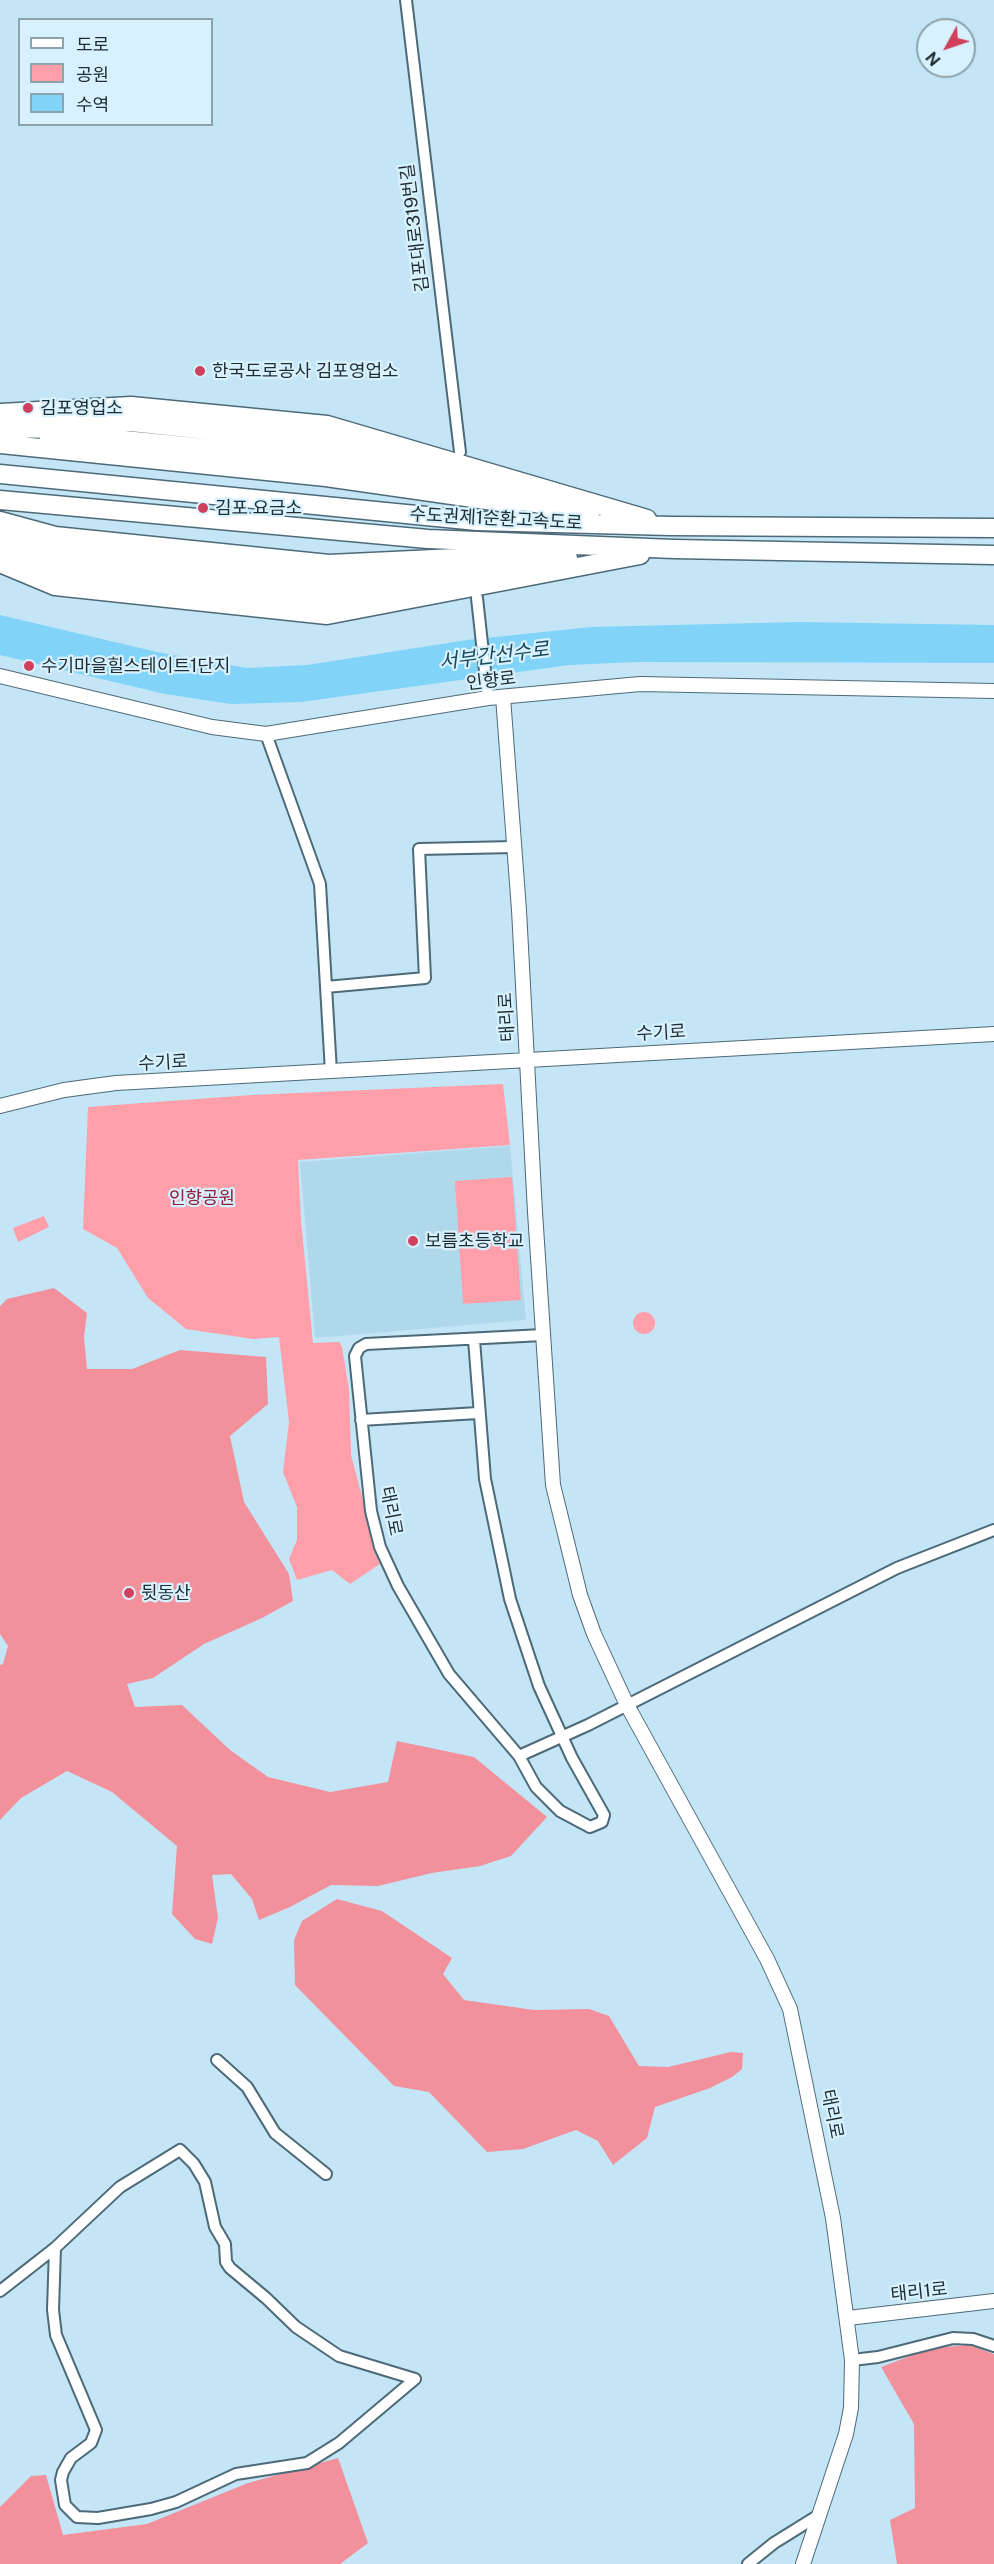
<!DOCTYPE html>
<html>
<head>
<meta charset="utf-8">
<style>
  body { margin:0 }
  #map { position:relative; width:994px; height:2564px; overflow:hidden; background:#c4e5f6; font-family:"Public Sans","Noto Sans KR",sans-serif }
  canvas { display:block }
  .legend { position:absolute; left:18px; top:18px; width:195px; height:108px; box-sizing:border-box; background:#d7f2fe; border:2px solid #8da3ac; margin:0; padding:8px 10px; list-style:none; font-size:18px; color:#1f2c32 }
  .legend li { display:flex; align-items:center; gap:12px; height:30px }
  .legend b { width:30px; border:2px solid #8da3ac }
  .north { position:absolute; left:916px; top:18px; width:60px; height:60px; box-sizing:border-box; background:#d7f2fe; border:2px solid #8da3ac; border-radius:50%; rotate:230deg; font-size:16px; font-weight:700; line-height:24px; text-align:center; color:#1f2c32 }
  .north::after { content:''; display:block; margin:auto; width:21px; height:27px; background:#d0405c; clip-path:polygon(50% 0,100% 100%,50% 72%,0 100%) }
</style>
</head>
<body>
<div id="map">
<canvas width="994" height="2564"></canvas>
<ul class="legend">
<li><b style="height:8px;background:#fff"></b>도로</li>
<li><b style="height:16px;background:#ff9fa9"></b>공원</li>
<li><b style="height:16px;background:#82d3f8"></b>수역</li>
</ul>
<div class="north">N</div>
</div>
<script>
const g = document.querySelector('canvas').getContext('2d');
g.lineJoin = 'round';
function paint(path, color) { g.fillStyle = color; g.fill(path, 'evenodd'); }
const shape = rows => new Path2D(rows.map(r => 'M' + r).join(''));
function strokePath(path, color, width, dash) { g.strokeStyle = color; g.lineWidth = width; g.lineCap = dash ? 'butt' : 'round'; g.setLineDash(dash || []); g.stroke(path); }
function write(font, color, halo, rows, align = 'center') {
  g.font = font + ' "Public Sans","Noto Sans KR",sans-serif'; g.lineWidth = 4.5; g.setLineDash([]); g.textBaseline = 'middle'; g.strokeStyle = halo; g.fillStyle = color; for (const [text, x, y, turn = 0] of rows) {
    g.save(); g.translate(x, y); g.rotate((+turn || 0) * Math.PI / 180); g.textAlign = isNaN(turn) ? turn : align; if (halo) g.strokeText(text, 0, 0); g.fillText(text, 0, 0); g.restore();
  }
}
const built = shape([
  [510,1146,526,1320,315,1338,300,1162]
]);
const green = shape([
  [503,1084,510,1145,298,1160,301,1221,313,1343,339,1342,342,1347,349,1390,351,1455,380,1564,350,1584,332,1570,297,1580,289,1559,297,1540,297,1507,283,1472,289,1422,279,1337,253,1339,186,1329,148,1298,117,1248,83,1229,88,1107,252,1095],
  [512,1177,521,1300,463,1304,455,1181],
  [44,1216,49,1227,18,1242,13,1228],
  '633 1323a11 11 0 1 1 22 0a11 11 0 1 1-22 0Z'
]);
const forest = shape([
  [54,1288,87,1313,84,1337,87,1369,132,1369,180,1350,266,1357,268,1404,230,1436,244,1502,289,1574,293,1601,262,1618,204,1644,153,1678,127,1684,135,1707,182,1705,230,1750,268,1777,330,1792,388,1782,397,1741,474,1757,547,1817,511,1856,480,1866,432,1873,378,1886,331,1885,290,1907,259,1920,252,1899,231,1874,212,1875,218,1918,212,1944,195,1939,172,1914,177,1846,112,1792,67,1771,21,1798,0,1820,0,1665,3,1664,8,1646,0,1634,0,1306,7,1299],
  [337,1899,382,1911,452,1958,443,1974,464,2000,534,2010,589,2009,609,2016,639,2066,668,2067,731,2052,743,2053,742,2069,732,2077,710,2088,655,2107,647,2138,613,2165,598,2141,576,2130,523,2149,487,2152,429,2092,394,2086,295,1985,294,1940,302,1921],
  [969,2345,994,2354,994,2564,897,2564,890,2520,915,2508,914,2424,881,2367,931,2348],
  [338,2458,368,2543,340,2564,0,2564,0,2507,31,2476,46,2475,63,2535,147,2524,248,2483]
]);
const water = shape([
  [0,615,157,652,247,668,307,665,467,640,591,627,799,622,994,625,994,663,638,662,569,665,301,702,231,704,165,694,0,655]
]);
const street = shape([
  [406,0,460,452],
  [477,598,488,698],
  [266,734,320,884,331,1072],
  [326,987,425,978,419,849,515,847],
  [543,1335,366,1344,359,1348,355,1356,371,1511,380,1547,398,1586,449,1674,519,1756,588,1725,897,1568,994,1530],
  [474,1340,485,1479,510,1599,539,1686,572,1758,604,1815,602,1822,590,1827,560,1811,536,1787,519,1756],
  [361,1420,478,1413],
  [217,2060,247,2087,275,2133,326,2174],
  [55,2248,53,2310,56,2335,96,2430,91,2443,71,2458,63,2472,61,2480,65,2505,77,2517,98,2518,151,2509,176,2502,236,2474,307,2463,339,2443,415,2379],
  [0,2291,55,2248,120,2187,180,2150,194,2164,205,2182,215,2227,225,2244,226,2262,230,2268,266,2298,296,2327,339,2356,415,2379],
  [852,2360,878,2357,953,2338,973,2339,994,2346],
  [748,2564,774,2543,819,2515]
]);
const secondary = shape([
  [0,676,212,727,266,734,488,698,640,684,994,691],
  [503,697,519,910,535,1212,553,1485,580,1595,594,1634,627,1705,767,1959,790,2009,833,2218,852,2360,851,2408,846,2434,803,2564],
  [0,1106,64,1090,116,1083,994,1034],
  [848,2318,994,2301]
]);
const highway = shape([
  [0,413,131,406,327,425,647,519],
  [48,422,131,422,329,443,436,469],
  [0,428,61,429],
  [48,435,105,438,333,461,425,478],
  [0,444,326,477,515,504],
  [424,472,520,493],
  [0,474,477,521,671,526,994,528],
  [505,498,590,512],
  [0,500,428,539,674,549,994,555],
  [0,521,55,536,329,564,519,555],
  [0,535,57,553,328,579,439,569],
  [0,548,56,569,326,597,446,580],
  [0,563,55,586,327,615,640,555],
  [508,563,568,558],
  [434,576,520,566]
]);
const markers = [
  [200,371,6,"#d0405c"],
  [28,408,6,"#d0405c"],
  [203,508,6,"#d0405c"],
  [29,666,6,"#d0405c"],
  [413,1241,6,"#d0405c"],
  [129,1593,6,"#d0405c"]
];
const streetNames = [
  ["김포대로319번길",415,228,-97],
  ["수도권제1순환고속도로",496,519,3],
  ["인향로",491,681,-7],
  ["태리로",507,1017,-93],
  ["수기로",661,1033,-3],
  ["수기로",163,1063,-3],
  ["태리로",391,1511,79],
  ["태리로",832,2114,79],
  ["태리1로",919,2292,-6]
];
const poiNames = [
  ["한국도로공사 김포영업소",212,371],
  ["김포영업소",40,408],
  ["김포 요금소",215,508],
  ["수기마을힐스테이트1단지",41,666],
  ["보름초등학교",425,1241],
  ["뒷동산",141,1593]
];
const parkNames = [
  ["인향공원",202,1198]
];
const waterNames = [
  ["서부간선수로",494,656,-7]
];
paint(built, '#afd8eb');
paint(green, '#ff9fa9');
paint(forest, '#f2919b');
paint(water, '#82d3f8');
strokePath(street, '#4c6a78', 14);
strokePath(secondary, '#4c6a78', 16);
strokePath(highway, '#4c6a78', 21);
strokePath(street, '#fff', 10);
strokePath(secondary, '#fff', 14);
strokePath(highway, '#fff', 18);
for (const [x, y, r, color] of markers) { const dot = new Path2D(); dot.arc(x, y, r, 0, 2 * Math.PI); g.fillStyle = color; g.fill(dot); strokePath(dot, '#d7f2fe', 2); }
write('18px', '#1f2c32', '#d7f2fe', streetNames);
write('18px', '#1f2c32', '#d7f2fe', poiNames, 'left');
write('18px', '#901f39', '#d7f2fe', parkNames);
write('italic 20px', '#19475a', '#d7f2fe', waterNames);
</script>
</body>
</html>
